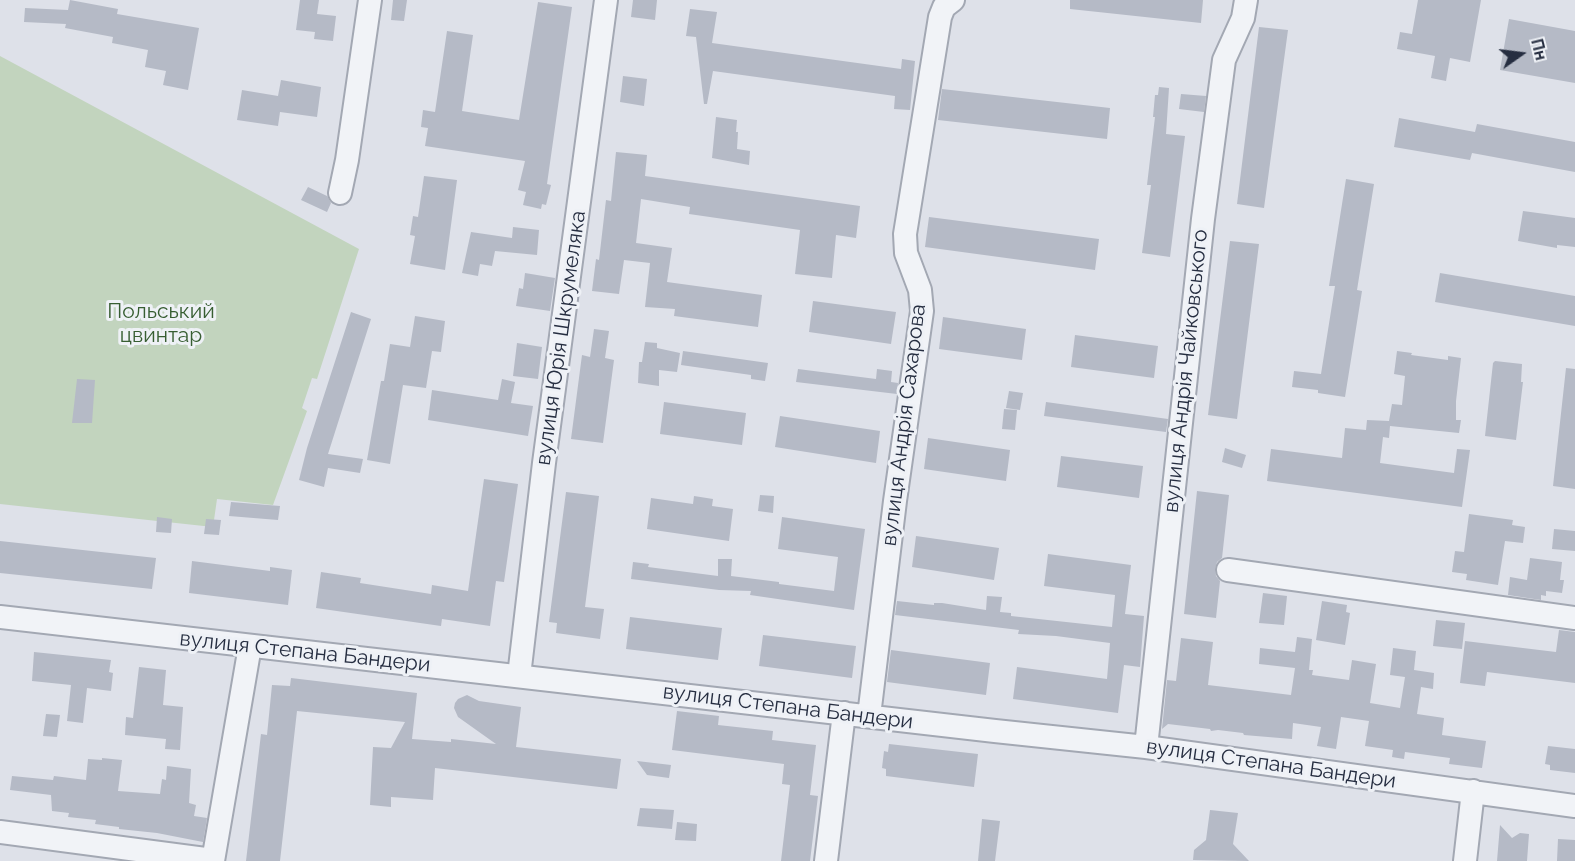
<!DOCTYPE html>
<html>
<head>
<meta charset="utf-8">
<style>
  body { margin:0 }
  #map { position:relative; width:1575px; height:861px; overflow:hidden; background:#dee1e9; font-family:Raleway,sans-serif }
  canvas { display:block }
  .north { position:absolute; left:1491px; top:24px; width:60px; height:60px; -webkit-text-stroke:4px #eef1f6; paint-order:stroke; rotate:76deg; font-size:16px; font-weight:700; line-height:24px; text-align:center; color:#262e41 }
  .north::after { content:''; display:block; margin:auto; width:21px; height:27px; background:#262e41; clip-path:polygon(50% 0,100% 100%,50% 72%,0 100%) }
</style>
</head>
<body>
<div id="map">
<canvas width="1575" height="861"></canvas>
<div class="north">Пн</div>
</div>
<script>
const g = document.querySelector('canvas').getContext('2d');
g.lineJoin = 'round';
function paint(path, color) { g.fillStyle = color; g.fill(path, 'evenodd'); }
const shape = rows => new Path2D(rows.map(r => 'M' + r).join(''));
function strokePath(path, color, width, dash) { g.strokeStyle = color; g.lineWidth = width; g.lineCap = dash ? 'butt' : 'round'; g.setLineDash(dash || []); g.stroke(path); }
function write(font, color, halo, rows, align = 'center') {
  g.font = font + ' Raleway,sans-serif'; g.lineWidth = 6; g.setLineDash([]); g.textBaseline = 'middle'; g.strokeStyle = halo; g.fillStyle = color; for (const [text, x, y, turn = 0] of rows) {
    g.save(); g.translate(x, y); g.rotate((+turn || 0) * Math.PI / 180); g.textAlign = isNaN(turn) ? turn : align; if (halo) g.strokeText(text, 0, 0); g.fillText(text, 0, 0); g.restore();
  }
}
const green = shape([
  [0,56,359,249,317,379,312,378,302,408,307,411,273,505,217,499,213,527,0,504]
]);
const building = shape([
  [70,0,118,9,117,14,199,28,188,90,163,85,166,71,145,67,148,50,112,43,113,37,65,28,66,24,24,22,25,8,68,10],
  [300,0,319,0,317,14,336,16,333,41,314,39,315,32,296,30],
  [393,0,407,0,404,21,391,20],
  [633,0,657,0,655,20,631,17],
  [1070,0,1203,0,1201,23,1070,9],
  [1418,0,1481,0,1470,62,1450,58,1446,81,1431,78,1435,56,1397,49,1400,32,1412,34],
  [538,2,572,7,547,184,551,185,546,205,542,204,541,209,523,205,526,192,518,190,525,161,425,146,428,128,421,127,423,110,435,112,447,31,473,35,462,111,519,120],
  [690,9,717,12,712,43,901,69,902,59,915,61,910,110,894,109,895,96,713,71,707,104,704,104,696,37,686,36],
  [1509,19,1575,31,1575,83,1500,70],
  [1259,27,1288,30,1264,208,1237,204],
  [623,76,647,79,644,106,620,102],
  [281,80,321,87,317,117,280,112,278,126,237,120,242,90,278,96],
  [1159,87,1169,88,1166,134,1185,136,1170,257,1142,253,1151,185,1147,185,1155,117,1153,117,1155,95,1158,95],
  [942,89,1110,108,1107,139,938,120],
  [1181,94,1206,96,1204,112,1179,109],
  [716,117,737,120,736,132,738,132,737,149,750,151,749,165,712,158],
  [1399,118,1475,132,1477,124,1575,142,1575,172,1472,153,1470,160,1394,147],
  [616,152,647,155,645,176,860,206,856,238,836,235,832,278,795,274,800,230,689,214,690,207,641,199,636,243,672,248,667,282,762,295,758,327,674,316,675,309,645,307,650,263,624,260,619,294,592,291,596,259,599,260,606,200,611,201],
  [424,176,457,180,445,270,410,264,415,236,410,235,413,216,418,217],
  [1346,179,1374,184,1357,290,1362,291,1345,397,1318,393,1318,390,1292,387,1294,371,1321,374,1335,286,1329,286],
  [308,187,327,196,331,203,327,212,301,200],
  [1523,211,1575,218,1575,247,1557,245,1557,248,1518,241],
  [929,217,1099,239,1095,270,925,247],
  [513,227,539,230,537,255,495,251,492,266,480,264,478,276,462,273,471,232,512,238],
  [1230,241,1259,244,1237,419,1208,415],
  [525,273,555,278,550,311,516,306,519,288,523,289],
  [1440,273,1575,296,1575,326,1435,302],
  [813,301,896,312,891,344,809,332],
  [351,312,371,319,328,454,363,459,360,473,328,468,324,487,299,480,307,448],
  [415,316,445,321,441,352,432,351,426,388,403,385,390,464,367,460,381,381,384,381,390,344,410,347],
  [943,317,1026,329,1022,360,939,349],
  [594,329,609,331,605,358,614,360,603,443,571,439,582,355,590,357],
  [1075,335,1158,346,1154,378,1071,367],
  [645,342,657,343,657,348,680,353,677,372,659,370,659,386,638,383,639,362,642,362],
  [517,343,542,347,538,379,513,376],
  [683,351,768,363,765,381,751,379,751,375,681,365],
  [1397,351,1412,353,1411,355,1448,360,1448,356,1461,358,1456,401,1456,420,1461,420,1459,433,1390,426,1389,438,1383,437,1380,463,1454,473,1457,449,1470,450,1462,507,1267,481,1271,449,1342,458,1345,428,1366,430,1367,420,1389,421,1392,404,1402,405,1405,376,1394,374],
  [1495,361,1522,364,1521,382,1523,382,1516,440,1485,436,1493,363],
  [1566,368,1575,369,1575,489,1553,486],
  [798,369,876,379,877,369,892,371,891,382,898,383,897,394,796,382],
  [77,379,95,380,92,423,72,423],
  [502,379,515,382,511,403,533,406,528,436,428,420,432,390,498,400],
  [1009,391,1023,393,1020,410,1006,408],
  [664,402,746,413,742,445,660,434],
  [1046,402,1168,419,1166,432,1044,416],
  [1004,409,1017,410,1015,430,1002,429],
  [780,416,880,431,876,463,775,447],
  [928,438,1010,450,1006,481,924,469],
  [1225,448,1246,455,1242,468,1222,462],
  [1061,456,1143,466,1139,498,1057,487],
  [484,479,518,484,504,582,496,581,490,626,442,619,441,626,316,608,321,572,361,578,360,583,431,594,432,585,468,591],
  [1197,491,1229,495,1222,558,1217,562,1215,569,1216,576,1220,581,1216,618,1184,614],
  [566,492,599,496,585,607,604,609,600,639,556,633,557,623,549,622],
  [760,495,774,496,773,513,758,511],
  [694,496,713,499,712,506,733,509,729,541,647,529,651,498,693,504],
  [231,502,280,506,278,520,229,516],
  [1469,514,1513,520,1512,525,1525,527,1523,543,1505,541,1498,585,1466,580,1467,574,1452,572,1455,551,1464,552],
  [157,517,172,519,171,533,156,532],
  [782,517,865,529,854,610,750,595,751,591,719,590,631,579,633,562,649,564,648,567,718,576,718,559,732,559,731,576,779,582,779,584,834,591,838,557,778,549],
  [206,519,221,520,219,535,204,534],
  [1554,529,1575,531,1575,551,1552,549],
  [916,536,999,548,994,580,912,567],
  [0,541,156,558,152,589,0,573],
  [1048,554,1131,565,1125,614,1144,616,1140,667,1124,665,1118,713,1013,699,1017,667,1107,679,1110,643,1056,636,1018,634,1019,630,895,615,897,601,934,605,934,603,942,603,986,610,987,596,1002,597,1000,612,1011,613,1011,616,1112,627,1115,595,1044,586],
  [1530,558,1562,562,1560,580,1564,580,1562,593,1546,591,1546,596,1541,595,1541,600,1508,595,1510,577,1527,580],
  [192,561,270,571,270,567,292,570,288,605,189,593],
  [1263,593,1287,596,1284,625,1259,623],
  [1322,601,1347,605,1346,612,1350,613,1345,645,1316,640],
  [630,617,722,628,718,660,626,649],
  [1436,620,1465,623,1462,649,1433,646],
  [1559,630,1575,632,1575,683,1487,672,1485,686,1460,683,1465,641,1556,652],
  [763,635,856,646,852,678,759,666],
  [1297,637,1312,639,1309,670,1313,670,1312,675,1349,680,1352,660,1376,664,1370,703,1400,708,1405,677,1390,675,1393,648,1416,651,1414,670,1434,673,1433,689,1421,687,1417,714,1444,718,1442,735,1486,741,1482,768,1449,764,1450,758,1405,752,1404,759,1392,757,1393,750,1365,746,1369,721,1341,717,1336,749,1317,746,1321,727,1293,723,1292,739,1244,735,1243,733,1218,730,1211,731,1210,729,1168,724,1162,729,1167,680,1176,681,1181,638,1213,642,1208,685,1291,695,1295,668,1259,664,1260,648,1295,652],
  [891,650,990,663,986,695,887,682],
  [34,652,111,660,109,672,113,673,111,691,87,688,83,723,67,721,71,685,32,681],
  [139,667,166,670,163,705,183,707,180,750,165,749,166,739,125,735,126,717,133,718],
  [291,678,417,693,412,739,451,742,451,739,496,744,458,717,454,708,455,703,458,699,467,695,479,701,521,707,516,747,621,759,617,789,435,768,433,800,391,797,391,807,370,805,373,747,391,748,405,722,297,711,280,861,246,861,261,734,267,735,272,685,290,686],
  [677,711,719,716,718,725,773,731,772,740,816,745,810,795,818,796,810,861,781,861,790,785,782,784,784,764,672,750],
  [46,714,60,715,57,737,43,736],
  [889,744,978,754,974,787,886,776,886,769,882,768,884,751,888,752],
  [1548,746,1575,749,1575,773,1550,770,1550,765,1545,764],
  [102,758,122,760,118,791,160,794,162,779,166,780,167,766,191,769,189,803,196,805,194,816,207,818,203,842,157,833,119,829,119,827,95,824,96,820,68,817,69,813,52,811,51,795,10,790,12,776,53,780,54,776,86,780,88,759,102,760],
  [637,761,671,765,669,778,647,775],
  [640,808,674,810,672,829,637,826],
  [1210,810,1238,813,1233,844,1249,861,1193,860,1194,850,1206,840],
  [982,819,1000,821,995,861,978,861],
  [677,822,697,824,696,841,675,840],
  [1500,825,1512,838,1520,833,1529,834,1527,861,1497,861],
  [1558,839,1575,840,1575,861,1557,861]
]);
const minor = shape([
  [340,193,347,160,370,0],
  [1228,570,1575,618],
  [0,617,995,731,1146,747,1575,806],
  [519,676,544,463,606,0],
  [869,716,895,501,922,311,920,290,906,253,905,234,940,17,944,7,953,0],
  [1146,747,1203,219,1224,60,1243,18,1246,0],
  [0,832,213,860],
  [213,861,250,646],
  [826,861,844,713],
  [1465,861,1473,791]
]);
const parkNames = [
  ["Польський",161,312],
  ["цвинтар",161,336]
];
const streetNames = [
  ["вулиця Юрія Шкрумеляка",561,338,-82],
  ["вулиця Андрія Чайковського",1186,371,-84],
  ["вулиця Андрія Сахарова",904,425,-83],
  ["вулиця Степана Бандери",305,652,6],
  ["вулиця Степана Бандери",788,707,7],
  ["вулиця Степана Бандери",1271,764,8]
];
paint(green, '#c2d4be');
paint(building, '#b5bac6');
strokePath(minor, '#a3a8b3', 26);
strokePath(minor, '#f1f3f7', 22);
write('21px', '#375e32', '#eef1f6', parkNames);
write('21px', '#262e41', '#eef1f6', streetNames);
</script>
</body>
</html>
